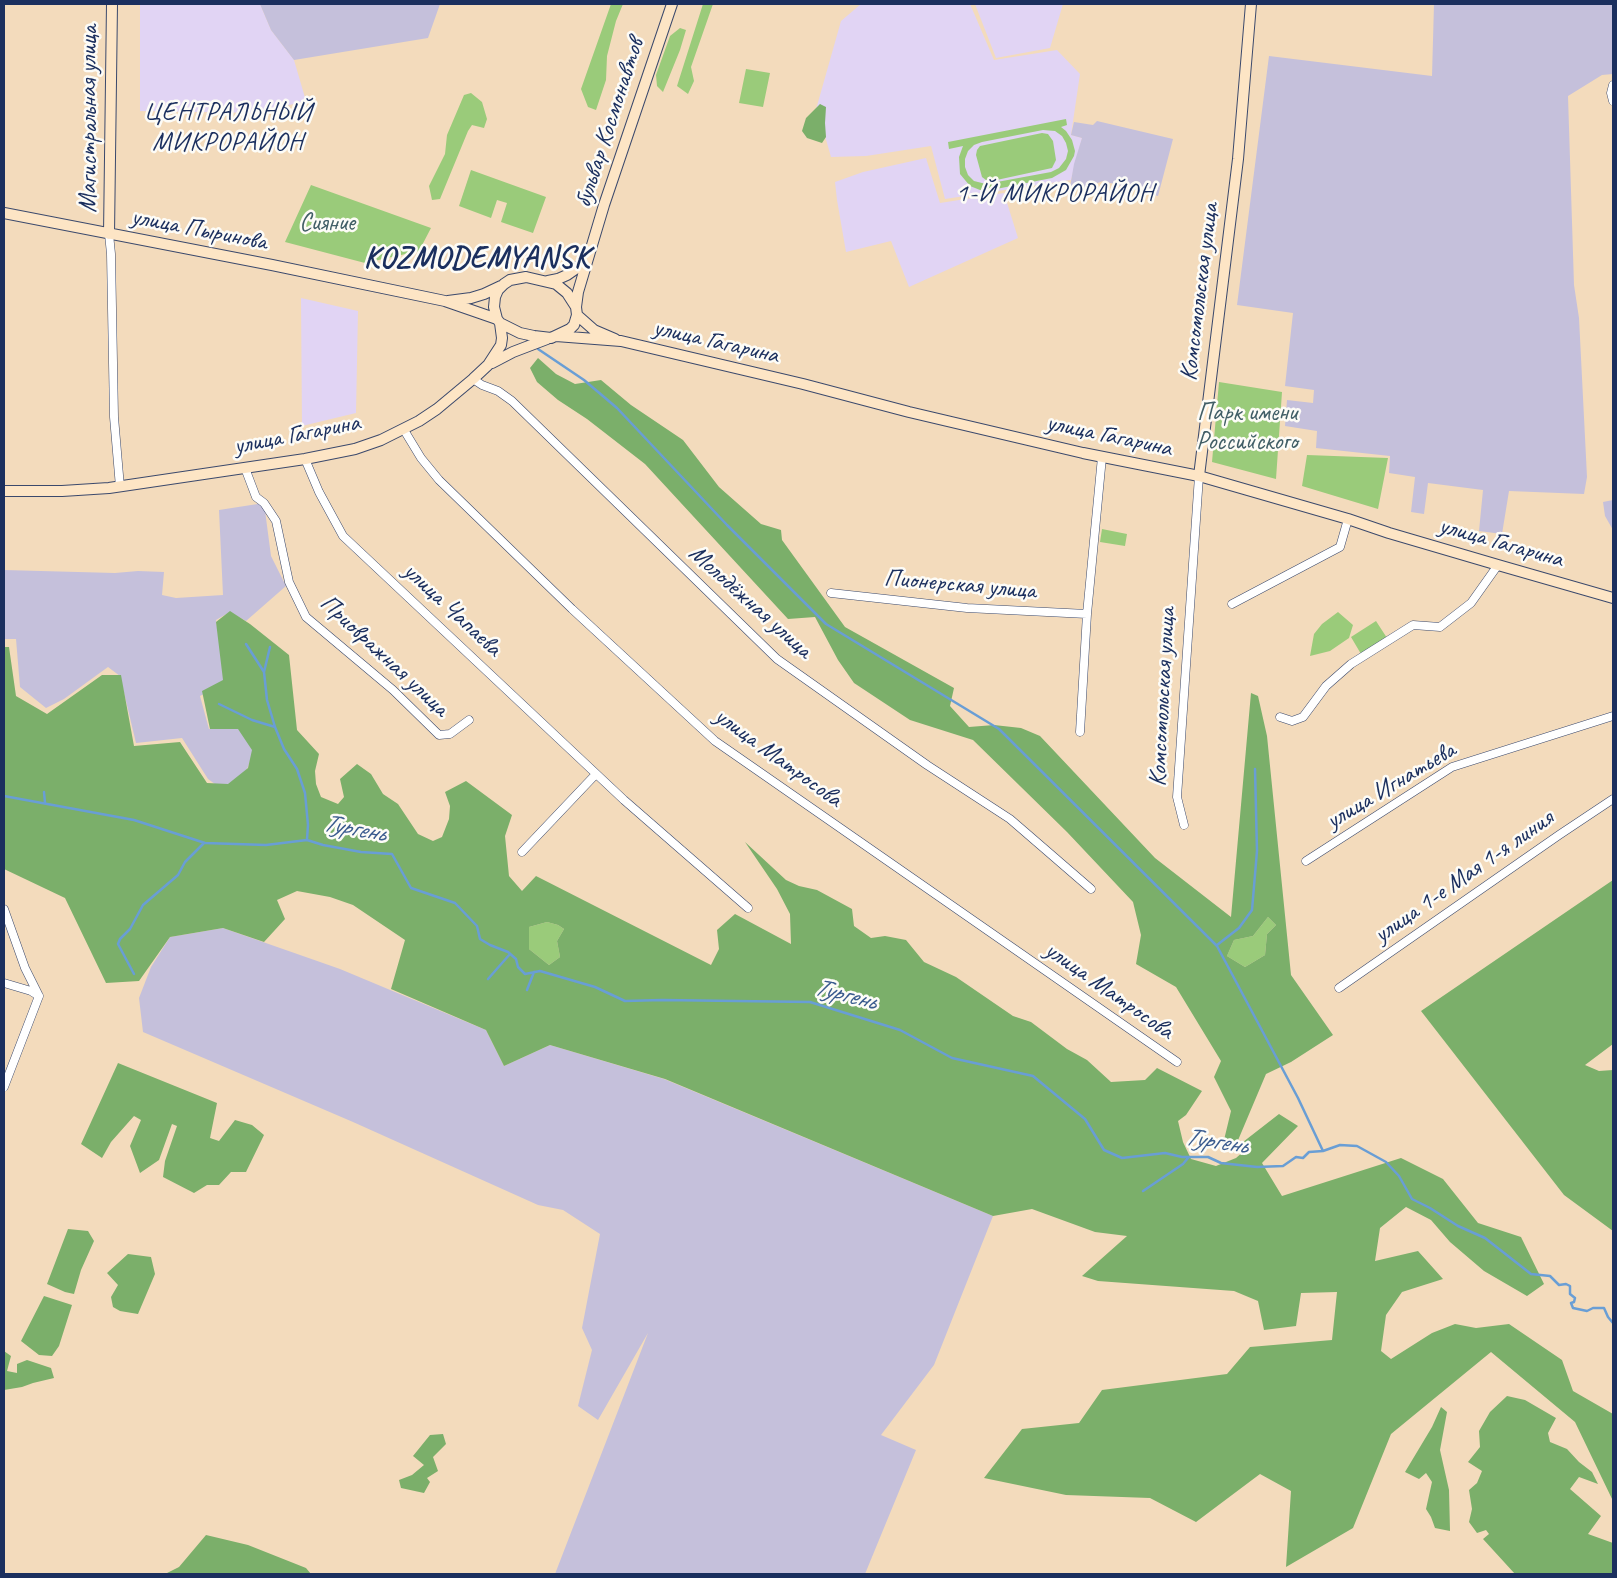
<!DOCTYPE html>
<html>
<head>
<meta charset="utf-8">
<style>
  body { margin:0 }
  #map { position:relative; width:1617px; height:1578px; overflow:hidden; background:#f3dbbc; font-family:Caveat,sans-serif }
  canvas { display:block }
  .frame { position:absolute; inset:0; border:5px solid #1b2f5e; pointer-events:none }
</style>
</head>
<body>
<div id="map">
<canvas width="1617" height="1578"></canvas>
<div class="frame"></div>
</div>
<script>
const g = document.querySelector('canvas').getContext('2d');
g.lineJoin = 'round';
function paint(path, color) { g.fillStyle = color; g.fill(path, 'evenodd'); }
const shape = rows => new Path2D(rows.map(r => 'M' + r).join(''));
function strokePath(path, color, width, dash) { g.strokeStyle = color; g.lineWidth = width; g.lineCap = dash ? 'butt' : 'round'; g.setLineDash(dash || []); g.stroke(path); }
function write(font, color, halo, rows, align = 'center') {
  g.font = font + ' Caveat,sans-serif'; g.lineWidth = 5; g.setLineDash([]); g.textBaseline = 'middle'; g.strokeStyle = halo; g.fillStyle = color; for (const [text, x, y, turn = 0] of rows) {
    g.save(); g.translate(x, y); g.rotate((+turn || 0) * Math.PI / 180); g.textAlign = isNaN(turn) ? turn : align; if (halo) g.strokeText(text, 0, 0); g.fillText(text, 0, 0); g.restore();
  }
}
const built = shape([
  [140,4,260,4,271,30,294,60,306,101,257,113,140,111],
  [861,4,970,4,994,60,1057,50,1080,74,1071,135,1082,138,1071,180,945,199,931,146,866,156,831,157,825,136,813,120,841,21],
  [975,4,1063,4,1050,48,996,58],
  [926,158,940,203,1004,193,1018,238,909,287,891,241,846,252,837,200,835,182,863,172],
  [301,298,358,311,356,413,302,426]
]);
const industrial = shape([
  [260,4,440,4,428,38,294,60,271,30],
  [1434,4,1613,4,1613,74,1602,75,1568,96,1574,285,1579,318,1587,477,1584,494,1509,491,1502,534,1479,531,1483,490,1428,483,1424,514,1411,512,1415,477,1389,473,1390,456,1316,448,1317,431,1285,426,1287,400,1313,403,1314,390,1285,386,1293,313,1237,305,1269,56,1432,76],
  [1097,121,1173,139,1158,196,1103,181,1082,189,1070,187,1074,164,1082,138,1071,135,1074,122,1093,125],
  [1613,500,1613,530,1605,516,1603,502],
  [264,503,271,556,286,586,246,621,230,612,216,620,225,683,200,696,209,729,239,727,254,749,248,767,230,795,208,779,182,738,136,743,120,676,108,667,64,699,46,708,20,687,16,639,4,639,4,570,115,573,138,571,164,572,162,595,176,598,223,595,219,510],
  [223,928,340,969,486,1030,504,1066,550,1045,664,1079,993,1216,934,1365,881,1435,916,1450,865,1574,555,1574,648,1333,598,1420,578,1406,592,1350,582,1328,600,1234,563,1210,538,1205,353,1122,143,1032,139,998,151,967,170,937]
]);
const green = shape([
  [611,4,623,4,616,21,607,56,606,80,596,110,588,107,581,89],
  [703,4,713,4,691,67,694,81,688,94,677,86],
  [680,28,686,30,680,50,663,92,657,86,656,75,670,36],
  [746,69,770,73,763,107,739,103],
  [471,93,482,102,487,119,484,128,472,125,468,131,440,199,432,200,429,186,445,154,447,135,464,95],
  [1066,119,1067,125,1061,127,1066,131,1072,140,1075,151,1074,156,1066,170,1052,178,991,190,980,190,970,186,960,174,959,157,963,146,949,149,948,142],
  [1043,130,1055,131,1062,136,1066,143,1068,151,1066,159,1059,168,1051,172,986,184,974,181,968,175,965,167,965,159,968,151,974,145,982,142],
  [1042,133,1048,134,1053,141,1056,160,1052,168,992,181,986,180,982,177,976,155,977,150,980,146],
  [471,170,546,197,533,233,501,222,507,203,497,200,491,218,459,206],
  [311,185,431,228,419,251,365,263,285,242],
  [1219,382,1282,392,1276,479,1212,462],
  [1307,455,1388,458,1378,509,1302,486],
  [1102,529,1127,534,1125,546,1100,542],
  [1338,612,1353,625,1349,638,1330,651,1310,656,1314,634,1322,624],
  [1376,621,1387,638,1361,654,1351,637],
  [1268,917,1276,925,1267,934,1265,955,1245,967,1227,956,1234,940,1253,936],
  [547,922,558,925,564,929,557,941,560,957,549,965,529,949,529,927]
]);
const forest = shape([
  [820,104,826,107,825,123,826,137,822,143,807,138,802,131,806,118],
  [538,358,556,374,575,384,601,380,631,405,683,440,719,487,761,524,781,530,782,540,845,627,954,688,950,706,969,727,994,725,1021,728,1040,736,1155,858,1231,917,1251,693,1258,696,1267,736,1291,975,1333,1035,1291,1062,1266,1074,1236,1145,1227,1146,1224,1140,1231,1111,1214,1077,1221,1061,1176,987,1136,964,1141,935,1133,902,1067,832,973,740,910,720,854,683,838,660,815,617,788,619,645,464,587,419,558,400,537,382,530,368],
  [1268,917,1276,925,1267,934,1265,955,1245,967,1227,956,1234,940,1253,936],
  [230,611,250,624,289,655,297,730,319,754,315,771,316,784,321,797,338,804,344,797,340,779,357,764,371,774,383,794,398,804,418,834,433,841,442,837,449,819,450,806,445,792,466,781,512,815,505,836,509,876,522,891,536,876,711,965,719,949,717,930,735,914,791,944,790,914,777,889,745,842,786,880,799,886,817,890,852,909,854,926,871,938,885,936,906,940,924,962,956,977,1013,1016,1031,1022,1067,1049,1087,1060,1111,1082,1145,1080,1157,1068,1202,1091,1186,1115,1178,1121,1183,1142,1191,1159,1216,1166,1236,1158,1244,1151,1243,1142,1279,1114,1298,1126,1262,1163,1282,1196,1401,1158,1443,1179,1478,1223,1521,1237,1544,1284,1527,1296,1484,1271,1450,1242,1431,1220,1406,1207,1380,1228,1375,1261,1418,1251,1443,1279,1402,1292,1386,1315,1381,1351,1391,1359,1432,1333,1455,1324,1476,1328,1509,1324,1562,1360,1573,1391,1613,1414,1613,1501,1575,1422,1491,1352,1391,1434,1353,1528,1286,1567,1291,1491,1260,1474,1196,1522,1150,1498,1066,1495,984,1478,1022,1429,1079,1423,1102,1390,1227,1374,1250,1347,1332,1340,1337,1292,1301,1293,1296,1326,1264,1330,1258,1301,1234,1291,1098,1281,1082,1276,1127,1236,1095,1232,1032,1209,993,1216,665,1079,550,1045,504,1066,486,1030,391,989,405,940,353,905,330,897,297,891,277,900,285,919,264,942,223,928,170,937,139,981,106,983,65,898,4,869,4,647,9,647,16,696,47,714,102,675,121,675,134,746,180,742,207,783,228,784,248,768,252,750,238,729,210,729,202,691,223,680,216,622],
  [547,922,558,925,564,929,557,941,560,957,549,965,529,949,529,927],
  [1613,880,1613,1044,1585,1065,1599,1071,1613,1070,1613,1231,1564,1195,1421,1011],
  [118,1063,217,1103,210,1138,219,1141,235,1120,252,1125,264,1135,246,1172,231,1172,219,1185,207,1185,194,1193,163,1177,165,1161,177,1126,172,1124,159,1160,140,1173,130,1146,141,1120,134,1116,111,1142,102,1158,81,1144],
  [68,1229,88,1231,94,1241,81,1270,74,1294,65,1292,47,1284],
  [128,1254,151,1257,155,1274,138,1314,120,1311,113,1307,111,1297,118,1285,107,1273],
  [44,1296,72,1305,59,1346,52,1356,39,1355,21,1341],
  [4,1351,11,1356,7,1371,17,1373,17,1364,27,1360,51,1368,54,1378,33,1383,22,1387,4,1390],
  [1507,1396,1525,1400,1556,1418,1548,1433,1550,1442,1567,1449,1579,1462,1592,1472,1598,1484,1579,1477,1570,1489,1601,1516,1588,1534,1613,1543,1613,1574,1578,1574,1577,1573,1515,1574,1483,1539,1489,1534,1486,1530,1477,1533,1469,1522,1472,1509,1469,1490,1477,1483,1482,1471,1468,1462,1480,1447,1479,1431,1490,1412],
  [1441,1407,1447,1412,1440,1450,1449,1490,1450,1531,1435,1528,1431,1517,1426,1509,1432,1482,1426,1473,1419,1479,1405,1472,1432,1427],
  [443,1434,446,1444,433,1457,438,1471,427,1478,430,1482,424,1493,401,1488,399,1480,412,1475,424,1465,413,1456,430,1435],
  [206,1535,248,1545,306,1568,311,1574,165,1574,179,1567]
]);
const stream = shape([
  [538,349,584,380,617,408,727,525,826,624,999,729,1217,946,1298,1098,1323,1151],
  [246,644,264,672],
  [270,647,264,672,267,700,275,727,284,749,297,769,305,793,308,825,307,839],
  [219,704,252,720,275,727],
  [44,792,45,803],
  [4,796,134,820,205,843,266,845,307,840,323,845,361,852,392,854,411,888,455,903,477,926,480,939,490,945,508,952,516,959,518,967,525,974,540,971,595,987,625,1001,662,1000,810,1002,900,1030,952,1058,1033,1076,1085,1119,1104,1150,1122,1158,1165,1153,1182,1157,1208,1157,1221,1163,1257,1167,1283,1166,1296,1157,1303,1158,1309,1152,1323,1151,1340,1145,1357,1146,1386,1162,1399,1176,1412,1199,1430,1208,1458,1226,1485,1238,1531,1274,1550,1276,1559,1285,1566,1284,1570,1286,1570,1294,1575,1298,1574,1302,1571,1303,1573,1308,1587,1311,1593,1308,1604,1308,1608,1317,1613,1323],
  [1217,945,1239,928,1252,910,1257,851,1255,769],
  [134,974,118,944,120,939,130,929,143,905,178,875,185,862,204,843],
  [488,979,510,954],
  [527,990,534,972],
  [1143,1191,1183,1164,1188,1158]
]);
const street = shape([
  [1613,85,1611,93,1613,101],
  [109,234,111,254,114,417,120,487],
  [473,379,482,385,498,391,512,401,777,659,927,765,1010,819,1091,889],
  [404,430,421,458,439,480,572,609,715,741,1177,1062],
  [305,459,319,492,343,536,624,800,748,908],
  [245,468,256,497,264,503,276,521,289,582,306,617,393,690,439,735,450,734,469,720],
  [831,593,967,608,1087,614],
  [1232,604,1340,547,1348,519],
  [1280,717,1292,721,1303,717,1326,686,1351,664,1413,625,1440,627,1471,603,1498,565],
  [1080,732,1087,614,1102,457],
  [1184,825,1177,797,1199,476],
  [522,852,596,774],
  [1306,861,1452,767,1613,716],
  [4,909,25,968,39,996],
  [4,983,31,991,39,996],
  [1339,988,1559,835,1613,799],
  [4,1087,39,996]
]);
const secondary = shape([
  [4,213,272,265,445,301,497,319],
  [109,234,112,4],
  [526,277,556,284,567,293,576,307,577,315,574,325,570,329,551,338,534,336,520,333,500,323,497,319,494,307,495,297,498,290,504,284,510,280,526,277],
  [548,281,558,279,567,275,577,268,588,257],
  [448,301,471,298,484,294,501,286],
  [576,307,578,292,604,205,672,4],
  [577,315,594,330,615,339],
  [556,336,621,341,803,384,909,412,1083,453,1199,476,1348,519,1389,533,1498,565,1613,598],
  [492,363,513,352,547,339],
  [1199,476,1238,159,1251,4],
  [4,491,62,491,109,488,305,459,355,449,381,440,419,421,437,409,473,379,488,365,501,345,502,338,500,323]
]);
const streetNames = [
  ["Магистральная улица",89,119,-90],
  ["бульвар Космонавтов",610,123,-72],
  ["улица Пыринова",199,230,11],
  ["Комсомольская улица",1200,292,-83],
  ["улица Гагарина",716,342,13],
  ["улица Гагарина",297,435,-11],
  ["улица Гагарина",1109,436,12],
  ["улица Гагарина",1501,543,16],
  ["Пионерская улица",960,585,5],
  ["Молодёжная улица",750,602,42],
  ["улица Чапаева",452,610,43],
  ["Приовражная улица",384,656,43],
  ["Комсомольская улица",1163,697,-87],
  ["улица Матросова",778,758,36],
  ["улица Игнатьева",1391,786,-31],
  ["улица 1-е Мая 1-я линия",1464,877,-35],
  ["улица Матросова",1109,991,35]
];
const parkNames = [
  ["Сияние",327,223],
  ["Парк имени",1247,413],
  ["Российского",1247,442]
];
const neighbourhoodNames = [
  ["ЦЕНТРАЛЬНЫЙ",228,113],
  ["МИКРОРАЙОН",228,143],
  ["1-Й МИКРОРАЙОН",1055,194]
];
const waterNames = [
  ["Тургень",354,829,11],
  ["Тургень",845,995,15],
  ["Тургень",1216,1142,9]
];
const districtNames = [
  ["KOZMODEMYANSK",477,259]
];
paint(built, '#e1d4f4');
paint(industrial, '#c5c0db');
paint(green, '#9acb7a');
paint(forest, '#7baf6a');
strokePath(stream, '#699ed5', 2.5);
strokePath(street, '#3b496c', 9);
strokePath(secondary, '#3b496c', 12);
strokePath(street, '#fff', 8);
strokePath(secondary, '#fde5c5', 10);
write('25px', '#1b2f5e', '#fdfcf7', streetNames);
write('25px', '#415e66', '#fdfcf7', parkNames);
g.letterSpacing = '1px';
write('26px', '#1b2f5e', '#fdfcf7', neighbourhoodNames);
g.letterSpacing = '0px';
write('italic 26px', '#3a5b8e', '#fdfcf7', waterNames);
g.letterSpacing = '1px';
write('bold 30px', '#1b2f5e', '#fdfcf7', districtNames);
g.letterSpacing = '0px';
</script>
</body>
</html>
